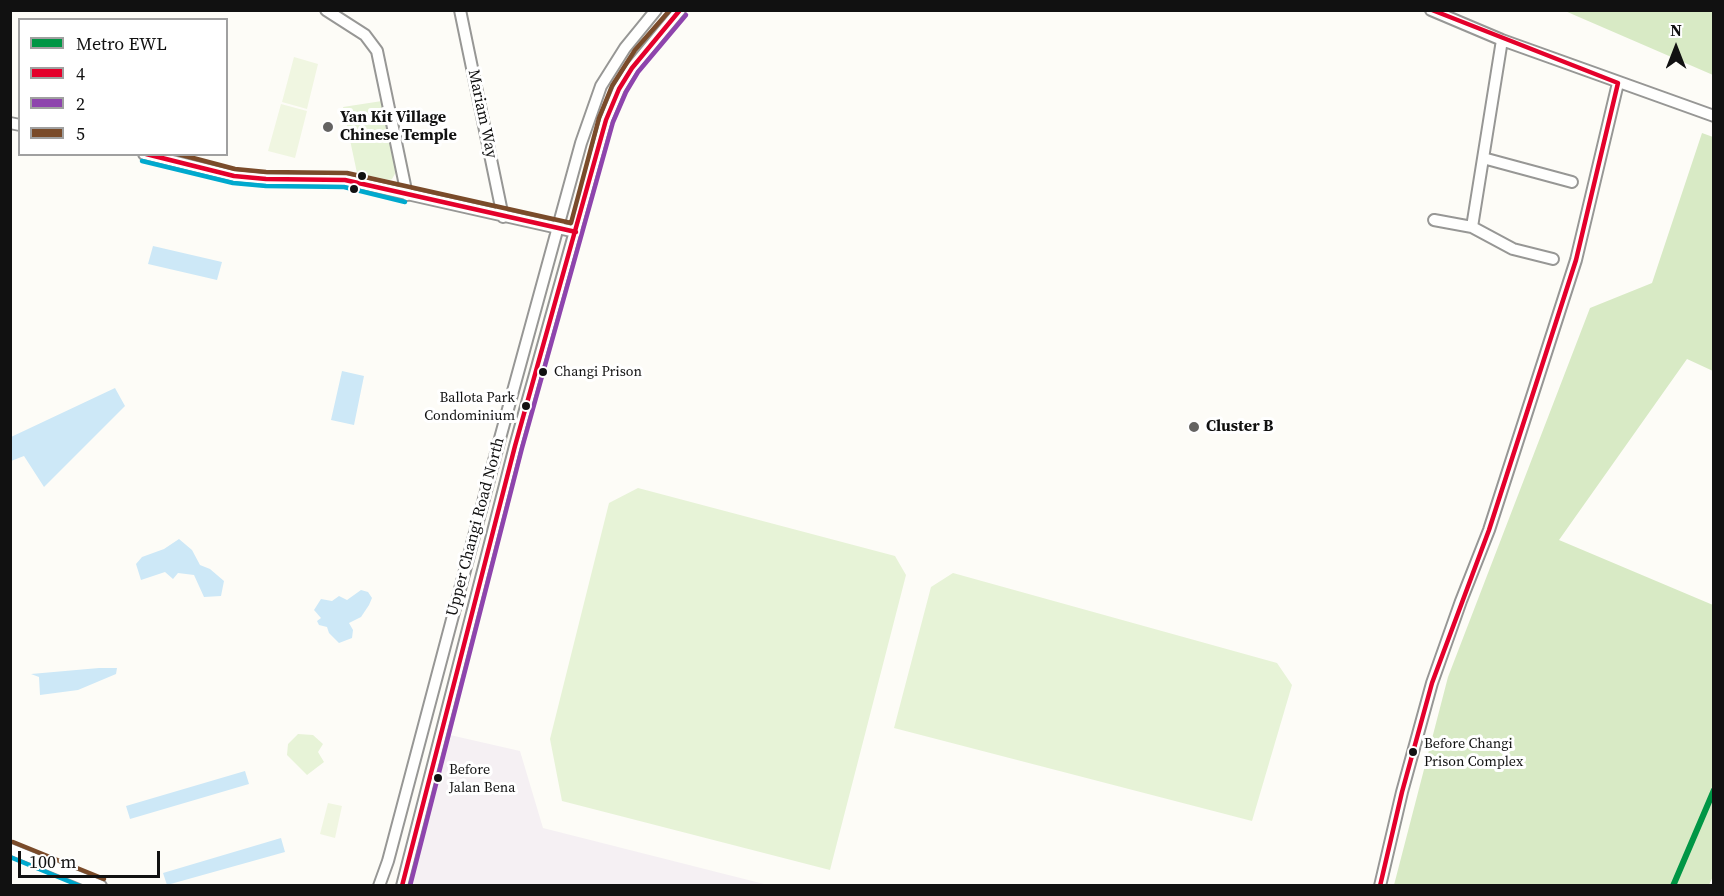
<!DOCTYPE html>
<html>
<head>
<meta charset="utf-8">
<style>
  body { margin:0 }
  #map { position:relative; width:1724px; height:896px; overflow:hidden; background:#fdfcf7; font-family:"Source Serif 4",serif }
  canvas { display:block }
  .frame { position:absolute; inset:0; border:12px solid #111; pointer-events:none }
  .legend { position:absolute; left:18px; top:18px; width:210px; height:138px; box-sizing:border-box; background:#fff; border:2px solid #a0a0a0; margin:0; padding:8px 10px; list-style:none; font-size:18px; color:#111 }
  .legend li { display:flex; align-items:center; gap:12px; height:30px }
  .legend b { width:30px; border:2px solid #a0a0a0 }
  .north { position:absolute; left:1646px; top:18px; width:60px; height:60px; -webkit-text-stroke:4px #fff; paint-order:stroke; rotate:0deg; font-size:16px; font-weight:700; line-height:24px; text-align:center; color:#111 }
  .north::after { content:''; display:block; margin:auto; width:21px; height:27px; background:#111; clip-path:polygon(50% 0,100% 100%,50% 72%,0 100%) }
  .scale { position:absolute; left:18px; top:851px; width:142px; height:27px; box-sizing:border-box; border:3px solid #111; border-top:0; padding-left:8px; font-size:18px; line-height:21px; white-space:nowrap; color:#111; -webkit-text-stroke:4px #fff; paint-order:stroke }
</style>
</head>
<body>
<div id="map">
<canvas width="1724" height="896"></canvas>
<div class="frame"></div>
<ul class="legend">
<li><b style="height:8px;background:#009645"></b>Metro EWL</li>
<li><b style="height:8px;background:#e4002b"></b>4</li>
<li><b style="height:8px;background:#8e44ad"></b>2</li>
<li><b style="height:8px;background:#7a4b2a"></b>5</li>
</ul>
<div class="north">N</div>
<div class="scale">100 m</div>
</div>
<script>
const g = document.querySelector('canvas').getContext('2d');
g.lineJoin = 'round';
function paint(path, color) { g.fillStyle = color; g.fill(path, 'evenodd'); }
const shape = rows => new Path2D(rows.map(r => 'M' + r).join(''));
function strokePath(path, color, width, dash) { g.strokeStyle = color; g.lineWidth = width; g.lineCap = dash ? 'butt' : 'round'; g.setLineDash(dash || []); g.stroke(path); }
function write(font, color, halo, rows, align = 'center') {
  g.font = font + ' "Source Serif 4",serif'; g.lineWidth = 6; g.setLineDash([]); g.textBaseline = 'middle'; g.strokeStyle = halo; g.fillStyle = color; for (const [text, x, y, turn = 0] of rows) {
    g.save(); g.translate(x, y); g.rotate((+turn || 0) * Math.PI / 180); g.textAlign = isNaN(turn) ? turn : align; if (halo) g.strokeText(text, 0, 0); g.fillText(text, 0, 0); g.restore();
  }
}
const industrial = shape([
  [450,735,520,751,543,828,768,885,402,886]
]);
const green = shape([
  [382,101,396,172,392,179,389,180,357,173,343,107],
  [638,488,895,556,906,575,830,870,562,801,550,739,609,503],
  [953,573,1277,663,1292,685,1252,821,894,728,931,587],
  [298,734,313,735,323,744,318,752,324,762,307,775,287,755,288,744]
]);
const forest = shape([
  [1683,10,1685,12,1689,11,1713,11,1713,75,1565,11],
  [1702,133,1713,137,1713,371,1687,359,1559,540,1713,605,1714,874,1709,885,1394,885,1448,677,1590,308,1652,283]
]);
const pitch = shape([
  [294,57,318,64,307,109,282,102],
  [281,104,307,111,295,158,268,151],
  [328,803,342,806,335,838,320,834]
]);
const water = shape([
  [153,246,222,262,217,280,148,264],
  [342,371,364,376,354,425,331,420],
  [115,388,125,406,44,487,24,456,11,461,11,437],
  [179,539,192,550,200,565,210,569,224,581,221,596,204,597,194,575,178,573,173,579,165,572,141,580,136,564,142,557,164,549],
  [361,590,368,592,372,598,369,605,361,617,349,623,353,630,352,638,339,643,329,633,327,627,319,625,317,621,321,618,314,610,321,599,332,601,339,596,347,600],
  [99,668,117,668,116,674,78,690,40,695,39,677,31,674],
  [245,771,249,784,130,819,126,806],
  [281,838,285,852,167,885,163,873]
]);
const minor = shape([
  [326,10,365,35,377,51,407,195],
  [460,10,503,217],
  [1431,10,1502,40,1714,116],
  [10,123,20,125],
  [144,154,234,176,266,179,345,180,576,232],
  [1483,158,1572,182],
  [1434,220,1472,227,1513,249,1553,259],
  [1472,227,1502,40],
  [10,849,101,886],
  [379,886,388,861,499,442,581,143,601,86,625,48,656,10],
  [402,886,515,446,606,120,619,89,632,68,680,10],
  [1380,886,1402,792,1432,683,1461,601,1489,530,1576,260,1618,83]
]);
const bus1 = shape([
  [146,154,234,176,266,179,345,180,576,232],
  [402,886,515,446,606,120,619,89,632,68,680,10],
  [1380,886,1402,792,1432,683,1489,530,1576,260,1618,83,1432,10]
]);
const bus2 = shape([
  [410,886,522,448,613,122,626,92,638,72,686,15]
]);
const bus3 = shape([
  [178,154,235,169,266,172,347,173,571,223,599,118,612,86,635,50,670,10],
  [13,842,104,879]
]);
const bus4 = shape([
  [142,161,233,183,266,186,344,187,405,202],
  [10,857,80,886]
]);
const metro1 = shape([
  [1673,886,1714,790]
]);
const markers = [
  [328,127,6,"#646362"],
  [362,176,5,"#111"],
  [354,189,5,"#111"],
  [543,372,5,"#111"],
  [526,406,5,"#111"],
  [1194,427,6,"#646362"],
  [1413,752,5,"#111"],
  [438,778,5,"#111"]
];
const busNames = [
  ["Changi Prison",554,372],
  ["Ballota Park",515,398,"right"],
  ["Condominium",515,416,"right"],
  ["Before Changi",1424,744],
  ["Prison Complex",1424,762],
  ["Before",449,770],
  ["Jalan Bena",449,788]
];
const streetNames = [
  ["Mariam Way",482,114,78],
  ["Upper Changi Road North",476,527,-75]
];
const poiNames = [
  ["Yan Kit Village",340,118],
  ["Chinese Temple",340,136],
  ["Cluster B",1206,427]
];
paint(industrial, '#f5f0f3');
paint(green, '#e7f3d7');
paint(forest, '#d8eac5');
paint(pitch, '#f0f6e1');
paint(water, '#cde8f7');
strokePath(minor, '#979795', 14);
strokePath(minor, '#fffffe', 10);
strokePath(bus1, '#e4002b', 4.5);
strokePath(bus2, '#8e44ad', 4.5);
strokePath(bus3, '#7a4b2a', 4.5);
strokePath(bus4, '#00a9ce', 4.5);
strokePath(metro1, '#009645', 6);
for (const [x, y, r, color] of markers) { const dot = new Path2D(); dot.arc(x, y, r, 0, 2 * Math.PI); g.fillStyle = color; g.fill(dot); strokePath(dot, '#fff', 2); }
write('14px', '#111', '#fff', busNames, 'left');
write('16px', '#111', '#fff', streetNames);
write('bold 16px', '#111', '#fff', poiNames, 'left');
</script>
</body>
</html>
